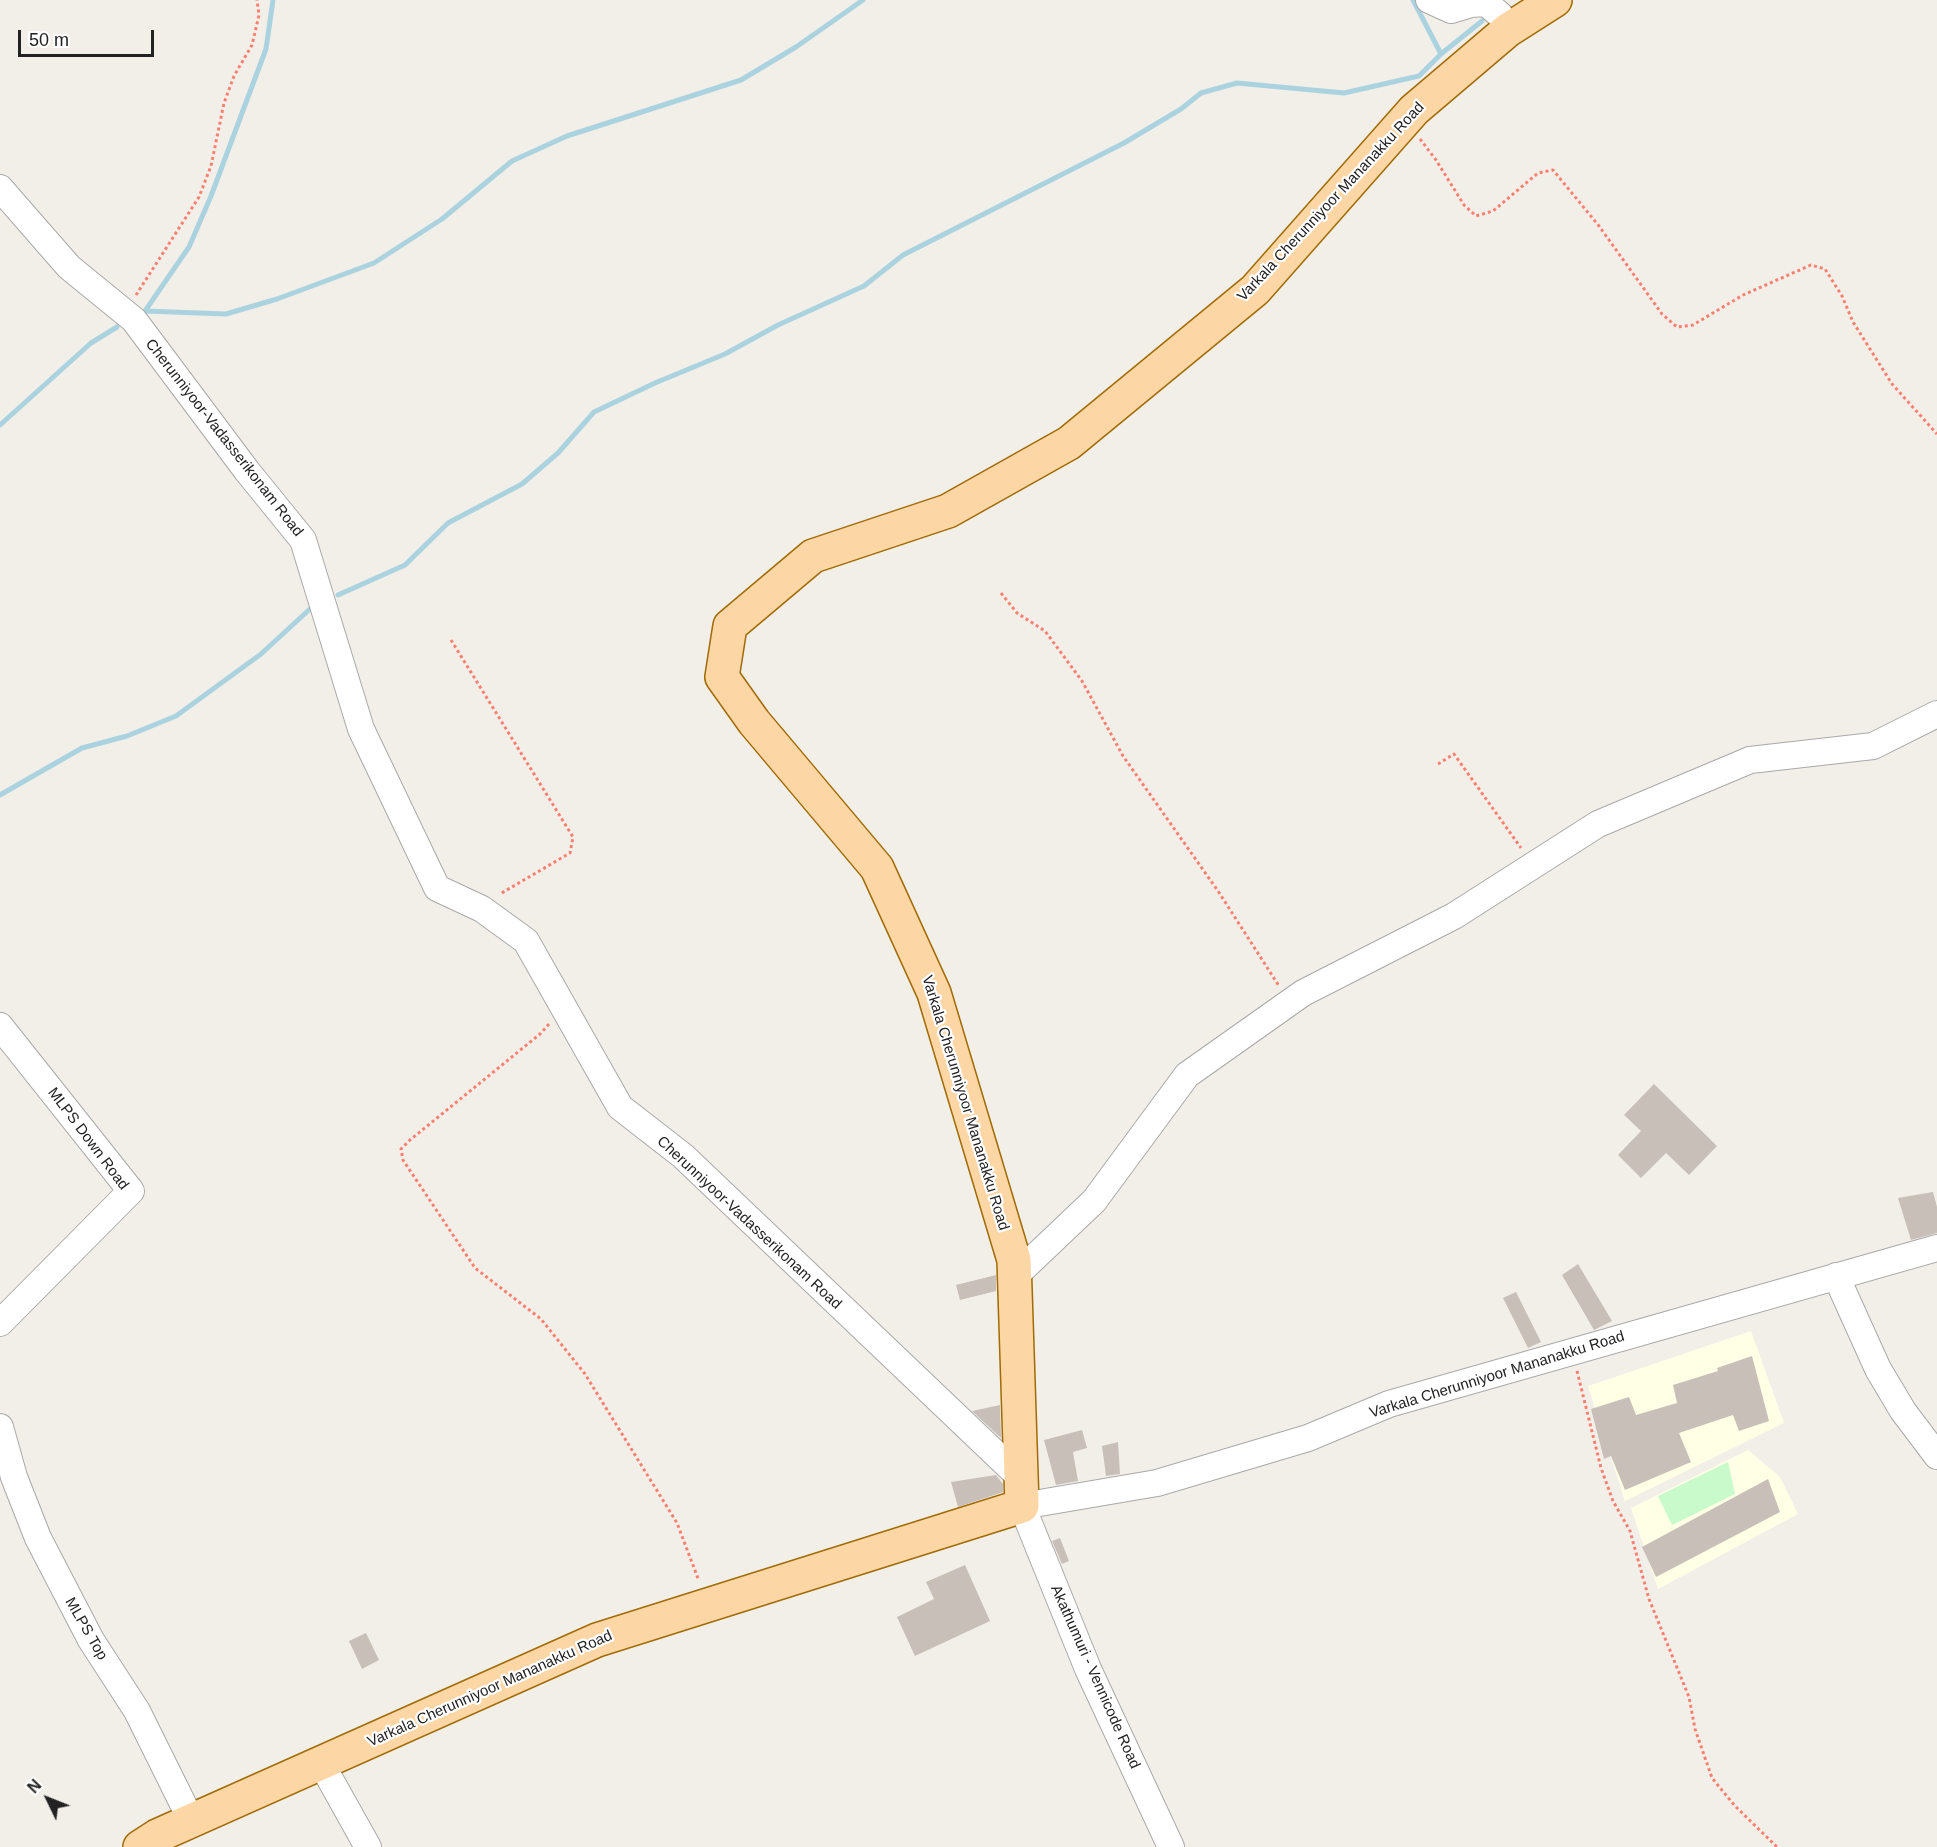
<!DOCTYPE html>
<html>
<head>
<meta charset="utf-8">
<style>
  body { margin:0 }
  #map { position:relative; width:1937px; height:1847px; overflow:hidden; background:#f2efe9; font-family:Helvetica,sans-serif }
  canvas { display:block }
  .north { position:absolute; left:18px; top:1769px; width:60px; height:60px; -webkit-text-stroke:4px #fff; paint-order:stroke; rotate:313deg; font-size:16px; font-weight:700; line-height:24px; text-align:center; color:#222 }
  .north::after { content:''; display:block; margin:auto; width:21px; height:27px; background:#222; clip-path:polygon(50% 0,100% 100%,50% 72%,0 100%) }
  .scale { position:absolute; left:18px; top:30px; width:136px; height:27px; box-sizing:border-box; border:3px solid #222; border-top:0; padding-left:8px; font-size:18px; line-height:21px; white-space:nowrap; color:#222; -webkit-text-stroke:4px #fff; paint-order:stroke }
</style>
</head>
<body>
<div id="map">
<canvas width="1937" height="1847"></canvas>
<div class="north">N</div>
<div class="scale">50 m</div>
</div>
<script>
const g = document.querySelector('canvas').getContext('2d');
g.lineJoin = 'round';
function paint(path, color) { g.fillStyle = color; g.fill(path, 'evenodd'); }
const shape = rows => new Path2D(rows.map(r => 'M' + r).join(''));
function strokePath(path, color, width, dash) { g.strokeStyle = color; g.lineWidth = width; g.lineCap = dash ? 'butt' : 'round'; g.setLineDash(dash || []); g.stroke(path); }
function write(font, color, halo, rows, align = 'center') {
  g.font = font + ' Helvetica,sans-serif'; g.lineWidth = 4.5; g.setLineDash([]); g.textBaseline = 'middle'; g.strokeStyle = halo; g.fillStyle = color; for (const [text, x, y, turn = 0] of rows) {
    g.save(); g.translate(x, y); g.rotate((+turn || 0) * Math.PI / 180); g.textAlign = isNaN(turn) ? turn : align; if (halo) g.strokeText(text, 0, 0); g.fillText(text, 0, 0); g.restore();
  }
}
const education = shape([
  [1751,1331,1784,1423,1625,1501,1588,1386],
  [1748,1450,1780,1477,1798,1514,1658,1589,1631,1508]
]);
const park = shape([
  [1728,1462,1735,1494,1672,1525,1658,1496]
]);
const stream = shape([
  [1441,54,1482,21],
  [145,311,226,314,277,299,374,263,442,219,512,161,567,136,741,80,796,47,863,0],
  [145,311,189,247,211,196,266,49,273,0],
  [0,425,91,343,117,327],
  [338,595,405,565,448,523,522,484,558,453,594,412,655,383,725,354,778,325,864,286,903,255,1124,143,1181,109,1201,93,1237,83,1344,93,1419,76,1441,54,1413,0],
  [0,795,82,748,127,736,176,716,261,654,311,608]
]);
const building = shape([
  [1654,1084,1717,1146,1689,1175,1666,1153,1641,1178,1618,1155,1641,1131,1624,1115],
  [1933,1192,1937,1207,1937,1233,1911,1240,1898,1198],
  [1578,1264,1612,1321,1594,1330,1562,1275],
  [996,1275,996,1291,960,1300,956,1285],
  [1516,1292,1541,1342,1528,1348,1503,1298],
  [1752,1356,1769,1421,1739,1431,1733,1415,1679,1433,1691,1462,1625,1490,1611,1456,1604,1459,1591,1409,1629,1397,1636,1415,1677,1403,1673,1385,1718,1371,1717,1368],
  [1000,1405,1001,1438,972,1411],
  [1082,1430,1087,1448,1073,1452,1078,1481,1056,1485,1044,1440],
  [1118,1442,1120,1474,1106,1476,1102,1446],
  [996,1475,1003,1484,1003,1492,958,1507,951,1482],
  [1768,1479,1780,1512,1656,1577,1642,1547],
  [1060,1538,1069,1561,1062,1564,1052,1541],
  [965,1565,990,1621,915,1656,897,1617,934,1599,926,1582],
  [366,1633,379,1660,362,1669,349,1641]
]);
const path = shape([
  [1420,139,1436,160,1464,205,1476,216,1493,211,1538,173,1553,170,1599,226,1662,314,1677,327,1693,325,1743,295,1811,265,1825,269,1842,296,1853,322,1892,384,1937,434],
  [136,295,199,197,211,166,224,103,234,76,252,45,259,15,257,0],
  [1001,593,1017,613,1045,631,1082,681,1123,756,1218,891,1279,986],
  [451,640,573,837,570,853,500,894],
  [1438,764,1454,754,1521,848],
  [549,1024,540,1034,410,1140,401,1149,403,1160,475,1268,541,1319,585,1374,677,1523,699,1581],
  [1577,1371,1601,1468,1613,1501,1630,1531,1649,1599,1689,1697,1695,1729,1712,1778,1735,1806,1777,1847]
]);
const minor = shape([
  [1429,0,1451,10,1471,4,1486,3,1500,15,1508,30],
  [0,188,69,267,134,320,247,471,303,540,361,729,437,888,482,909,526,941,620,1107,683,1156,1021,1478],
  [0,1026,131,1191,0,1323],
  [1016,1275,1094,1201,1187,1075,1303,993,1454,916,1598,824,1750,760,1873,746,1937,714],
  [1836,1276,1878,1369,1903,1411,1937,1456],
  [0,1427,14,1477,38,1538,91,1640,137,1711,192,1822],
  [321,1763,368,1847],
  [1171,1847,1088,1669,1022,1506,1157,1483,1308,1438,1389,1404,1937,1248]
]);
const major = shape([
  [140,1847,157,1836,597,1640,1022,1506,1014,1260,934,993,877,868,754,722,722,677,730,626,813,556,948,511,1069,443,1255,290,1414,110,1508,30,1555,0]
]);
const streetNames = [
  ["Varkala Cherunniyoor Mananakku Road",1331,202,-47],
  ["Cherunniyoor-Vadasserikonam Road",224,438,52],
  ["Varkala Cherunniyoor Mananakku Road",965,1103,73],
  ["MLPS Down Road",88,1139,53],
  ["Cherunniyoor-Vadasserikonam Road",749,1223,43],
  ["Varkala Cherunniyoor Mananakku Road",1497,1375,-17],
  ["MLPS Top",86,1629,60],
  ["Akathumuri - Vennicode Road",1095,1677,66],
  ["Varkala Cherunniyoor Mananakku Road",490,1689,-24]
];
paint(education, '#ffffe5');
paint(park, '#c8facc');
strokePath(stream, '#aad3df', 5);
paint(building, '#c7bfb8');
strokePath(minor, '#a9a9a9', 28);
strokePath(major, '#a06b00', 36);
strokePath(path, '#fa8072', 3, [3, 3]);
strokePath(minor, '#fff', 26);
strokePath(major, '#fcd6a4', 33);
write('15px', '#222', '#fff', streetNames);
</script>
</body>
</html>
